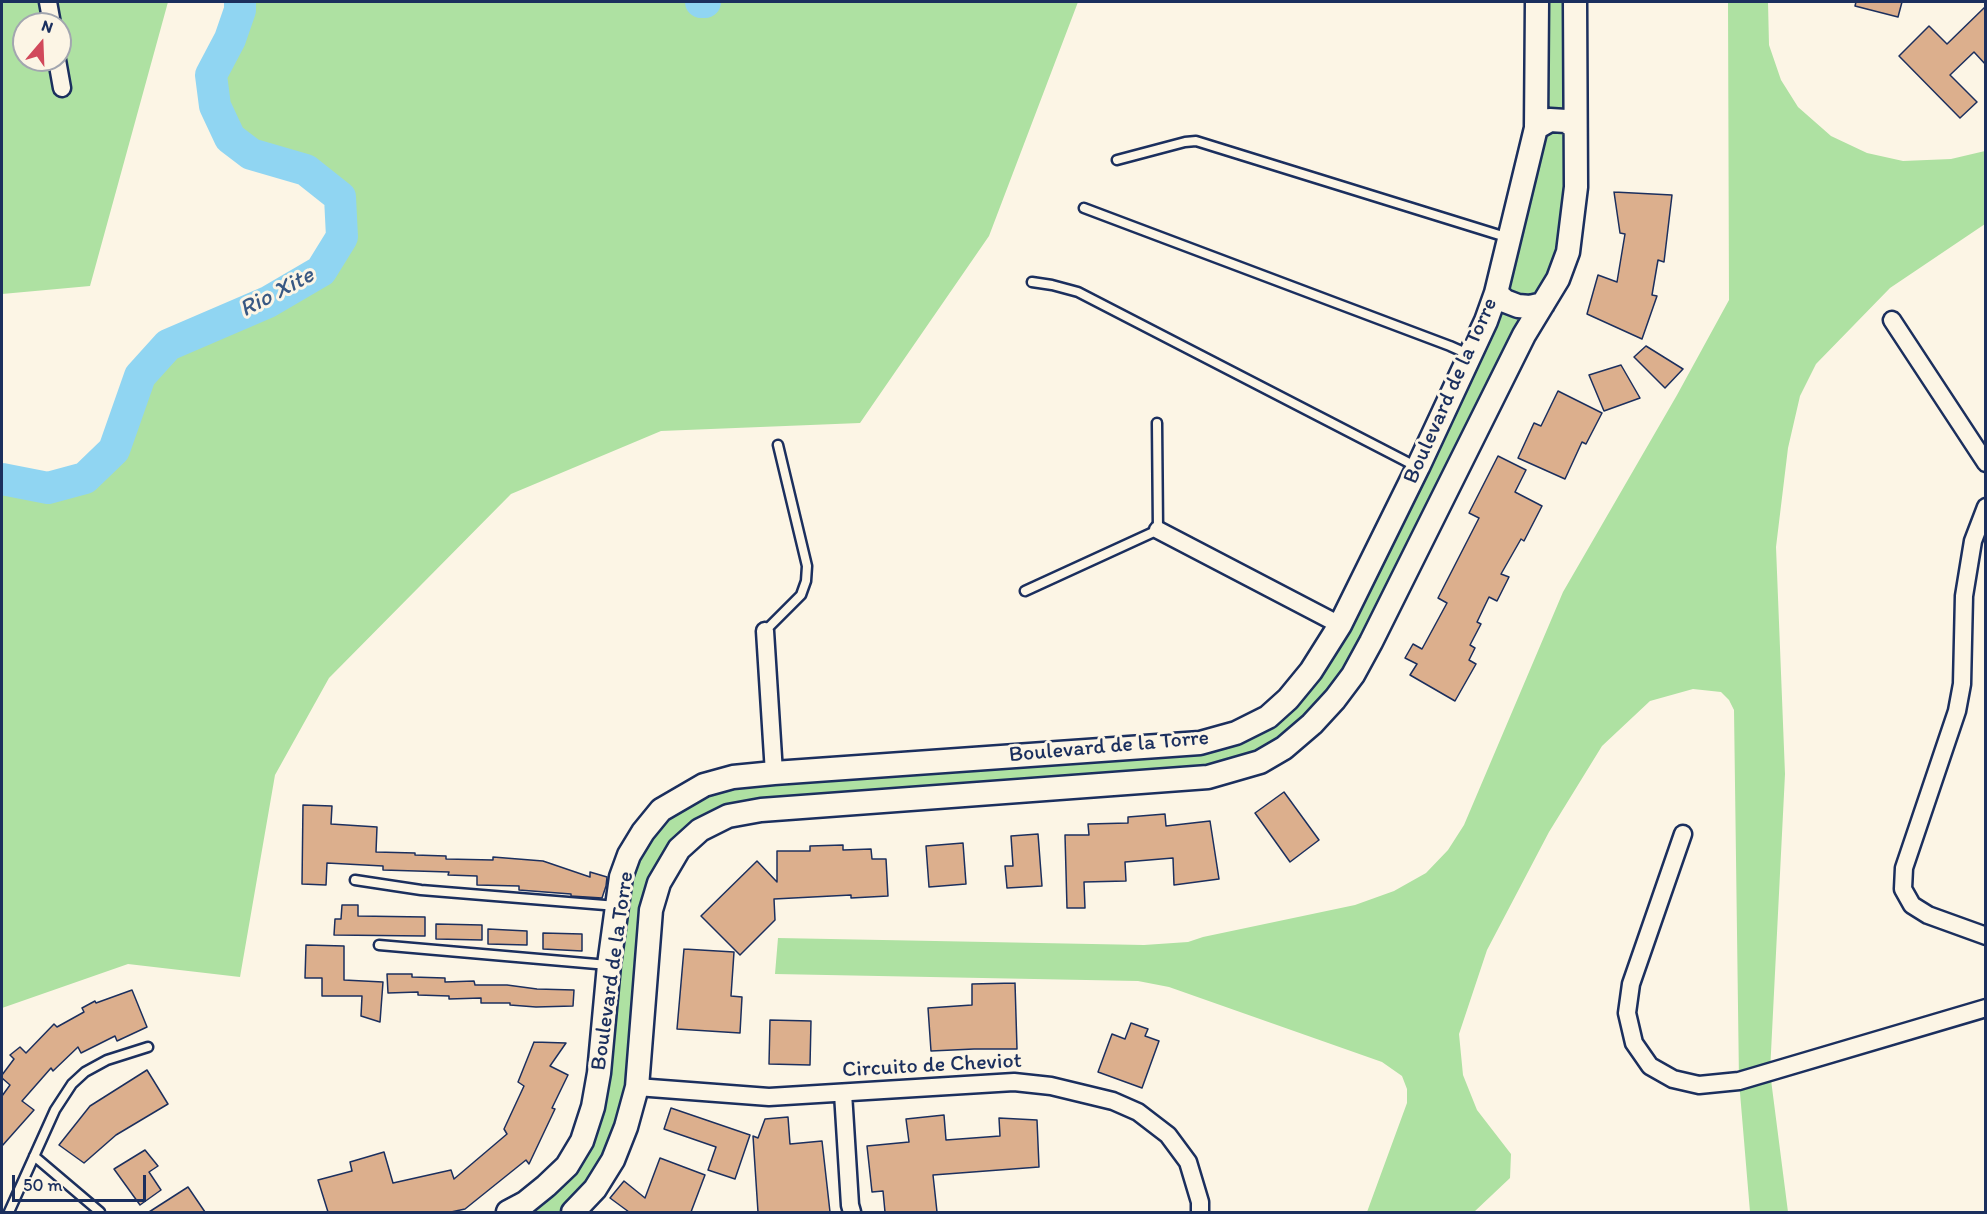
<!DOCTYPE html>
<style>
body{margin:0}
#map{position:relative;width:1987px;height:1214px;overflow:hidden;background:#fcf5e5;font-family:Itim,sans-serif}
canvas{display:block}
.frame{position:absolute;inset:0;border:3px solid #1b2f5e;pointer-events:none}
.north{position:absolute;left:12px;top:12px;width:60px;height:60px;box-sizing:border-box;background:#fcf5e5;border:2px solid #a2a6af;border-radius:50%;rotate:19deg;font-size:16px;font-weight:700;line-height:24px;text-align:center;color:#1b2f5e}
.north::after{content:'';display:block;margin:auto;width:21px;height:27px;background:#d1495b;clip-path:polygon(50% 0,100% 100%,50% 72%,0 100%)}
.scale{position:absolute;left:12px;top:1175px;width:134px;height:27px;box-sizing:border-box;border:3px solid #1b2f5e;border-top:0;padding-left:8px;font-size:18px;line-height:21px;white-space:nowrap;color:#1b2f5e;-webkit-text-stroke:4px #fcf5e5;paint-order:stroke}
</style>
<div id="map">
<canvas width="1987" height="1214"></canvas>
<div class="frame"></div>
<div class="north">N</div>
<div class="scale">50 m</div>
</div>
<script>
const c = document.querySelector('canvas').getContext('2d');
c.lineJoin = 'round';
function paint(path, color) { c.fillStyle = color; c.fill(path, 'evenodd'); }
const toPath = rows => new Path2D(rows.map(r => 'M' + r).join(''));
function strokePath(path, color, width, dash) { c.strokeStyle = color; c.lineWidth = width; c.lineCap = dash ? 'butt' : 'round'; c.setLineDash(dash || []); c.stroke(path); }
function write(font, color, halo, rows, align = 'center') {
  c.font = font + ' Itim,sans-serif'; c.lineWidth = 6; c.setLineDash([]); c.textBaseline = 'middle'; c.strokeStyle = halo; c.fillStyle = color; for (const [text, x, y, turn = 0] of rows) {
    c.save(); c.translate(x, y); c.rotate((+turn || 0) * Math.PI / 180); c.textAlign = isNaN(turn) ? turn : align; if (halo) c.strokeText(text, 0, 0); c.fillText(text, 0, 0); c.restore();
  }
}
const green = toPath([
 [2,2,168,2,90,286,2,294],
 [24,24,60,24,60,60,24,60],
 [240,2,1078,2,989,236,860,423,661,431,511,494,329,678,275,775,240,977,128,964,2,1008,2,479,48,488,85,478,114,450,140,376,168,345,268,302,321,271,342,237,340,197,306,170,251,154,230,138,215,106,211,75,230,39,240,10],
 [1537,2,1575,2,1568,252,1353,675,1260,762,728,816,659,883,626,1127,573,1212,508,1212,582,1141,629,855,704,785,1200,743,1288,699,1471,356,1518,204],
 [1728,2,1768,2,1769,45,1781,80,1798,107,1831,136,1867,153,1903,161,1951,159,1985,151,1985,224,1890,288,1816,364,1800,396,1788,448,1776,547,1785,774,1770,1072,1788,1212,1750,1212,1739,1081,1734,710,1729,700,1721,692,1693,689,1650,701,1602,746,1549,832,1487,950,1459,1034,1463,1075,1477,1110,1511,1154,1510,1178,1474,1212,1367,1212,1407,1103,1407,1089,1402,1076,1382,1062,1169,987,1138,981,775,974,778,938,1144,945,1188,942,1203,937,1355,905,1394,891,1426,873,1448,850,1464,825,1563,592,1677,395,1729,300]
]);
const river = toPath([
 [701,2,705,2],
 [2,479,48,488,85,478,114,450,140,376,168,345,268,302,321,271,342,237,340,197,306,170,251,154,230,138,215,106,211,75,230,39,240,10,240,2]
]);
const building = toPath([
 [1856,2,1902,2,1898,17,1855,6,1856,2],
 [1986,6,1986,65,1974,52,1950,75,1977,102,1960,118,1899,56,1929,26,1947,44,1986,6],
 [1614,192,1672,195,1664,262,1658,260,1652,295,1657,296,1642,339,1587,314,1598,275,1617,282,1625,234,1620,233,1614,192],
 [1646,346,1683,369,1665,388,1634,357,1646,346],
 [1621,365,1640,398,1604,411,1589,375,1621,365],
 [1558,391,1602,413,1586,444,1582,442,1565,479,1518,458,1534,423,1541,426,1558,391],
 [1498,456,1526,470,1515,492,1542,506,1524,541,1521,539,1501,574,1509,577,1497,601,1489,597,1477,622,1481,624,1470,645,1475,648,1469,660,1476,664,1455,701,1410,675,1417,664,1405,658,1413,644,1422,649,1447,603,1438,598,1479,518,1469,513,1498,456],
 [1284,792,1319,840,1290,862,1255,813,1284,792],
 [303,805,332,806,331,824,377,827,376,852,415,853,415,855,446,856,446,859,493,860,493,857,543,861,590,877,590,872,607,877,606,886,602,898,571,896,571,894,519,890,519,886,477,885,477,876,448,875,449,872,383,870,383,866,327,863,326,885,302,884,303,805],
 [1165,814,1166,826,1210,821,1219,879,1174,885,1173,858,1125,862,1126,881,1084,882,1085,908,1067,908,1065,835,1089,835,1088,824,1128,823,1128,817,1165,814],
 [1038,834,1042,886,1007,888,1005,866,1013,866,1011,836,1038,834],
 [963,843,966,884,929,887,926,846,963,843],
 [843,845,843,850,871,849,872,859,886,859,888,896,851,898,851,895,774,899,775,920,740,955,701,916,757,861,777,882,777,851,810,851,810,846,843,845],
 [342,905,358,905,358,916,425,917,425,936,334,935,335,919,341,919,342,905],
 [436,924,482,925,482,940,436,939,436,924],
 [488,929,527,931,527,945,488,944,488,929],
 [543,933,582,934,582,951,543,949,543,933],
 [306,945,344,946,344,980,383,982,380,1022,361,1016,362,996,322,996,322,978,305,978,306,945],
 [684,949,734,952,731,996,742,997,740,1033,677,1029,684,949],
 [387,974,412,974,412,977,445,978,445,982,474,981,475,985,507,985,537,989,574,990,573,1006,536,1007,510,1005,510,1003,481,1003,481,998,449,999,449,996,418,995,418,992,388,993,387,974],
 [1015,983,1017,1049,974,1049,931,1051,928,1008,972,1005,972,984,1015,983],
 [132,990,147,1027,117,1041,115,1036,81,1053,78,1047,53,1071,51,1068,22,1101,34,1110,2,1146,2,1096,10,1085,2,1078,2,1075,14,1059,10,1055,20,1047,26,1053,54,1024,57,1027,84,1012,82,1008,95,1001,96,1003,132,990],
 [770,1020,811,1021,810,1065,769,1064,770,1020],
 [1131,1023,1148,1029,1145,1036,1159,1041,1142,1088,1098,1072,1112,1034,1125,1039,1131,1023],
 [534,1042,566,1043,550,1066,568,1075,552,1108,555,1109,529,1164,526,1160,465,1209,451,1212,328,1212,318,1180,352,1171,350,1162,384,1152,393,1183,451,1170,454,1179,507,1134,504,1129,524,1086,518,1082,534,1042],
 [147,1070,168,1104,116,1135,84,1163,59,1145,90,1106,147,1070],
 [671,1108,750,1135,735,1179,708,1170,716,1147,664,1129,671,1108],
 [944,1115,946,1140,1000,1136,999,1118,1037,1120,1039,1167,933,1175,937,1212,885,1212,883,1191,872,1192,867,1146,909,1142,906,1119,944,1115],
 [788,1117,790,1144,822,1141,830,1212,758,1212,753,1136,758,1138,765,1119,788,1117],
 [145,1150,158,1166,149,1172,161,1190,140,1205,114,1169,145,1150],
 [660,1158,705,1175,691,1212,629,1212,610,1198,624,1181,645,1198,660,1158],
 [188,1187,205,1212,149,1212,188,1187]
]);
const lane = toPath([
 [1117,160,1185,142,1196,141,1509,238],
 [1084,208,1450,346,1468,354],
 [1032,282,1052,285,1078,292,1417,467],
 [1025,591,1158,530,1157,423],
 [765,631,801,595,806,581,807,566,778,445],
 [355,880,421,890,617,906],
 [379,945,608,965],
 [34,1156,100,1212],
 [9,1212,55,1110,72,1084,85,1072,107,1060,148,1047]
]);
const street = toPath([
 [48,2,52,24],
 [57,60,62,88],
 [1892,320,1986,463],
 [1986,507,1973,541,1964,596,1962,684,1957,711,1904,868,1903,889,1912,905,1928,915,1986,936],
 [1158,530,1340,625],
 [765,631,774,773],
 [1683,834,1631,984,1627,1013,1634,1043,1650,1066,1673,1079,1699,1085,1739,1081,1986,1008],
 [637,1087,769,1097,1014,1082,1051,1086,1113,1101,1138,1112,1168,1135,1188,1162,1200,1202,1200,1212],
 [843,1093,850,1205,852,1212]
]);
const secondary = toPath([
 [1536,128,1550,120,1566,121,1575,127],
 [1496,293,1505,301,1518,306,1530,307,1543,304],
 [508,1212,525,1203,546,1186,567,1166,582,1141,593,1107,599,1073,609,965,621,877,629,855,643,832,661,810,704,785,733,777,774,773,1200,743,1236,733,1268,717,1288,699,1311,671,1340,625,1418,467,1486,321,1496,293,1536,128,1537,2],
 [573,1212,595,1189,613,1160,626,1127,637,1087,651,910,659,883,679,849,700,830,728,816,761,810,1208,777,1260,762,1284,748,1312,724,1335,699,1353,675,1371,642,1524,335,1558,279,1568,252,1576,187,1575,2]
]);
const streetNames = [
 ["Boulevard de la Torre",1451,391,-66],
 ["Boulevard de la Torre",1109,747,-5],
 ["Boulevard de la Torre",613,971,-82],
 ["Circuito de Cheviot",932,1066,-3]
];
const waterNames = [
 ["Rio Xite",277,293,-28]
];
paint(green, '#aee1a2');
strokePath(river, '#90d5f2', 32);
paint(building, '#dcaf8d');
strokePath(building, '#1b2f5e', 1.5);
strokePath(lane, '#1b2f5e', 13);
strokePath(street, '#1b2f5e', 21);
strokePath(secondary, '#1b2f5e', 27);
strokePath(lane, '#fcf5e5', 8);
strokePath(street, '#fcf5e5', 16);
strokePath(secondary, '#fcf5e5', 22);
write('22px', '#1b2f5e', '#fcf5e5', streetNames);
write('italic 24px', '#385883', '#fcf5e5', waterNames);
</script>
